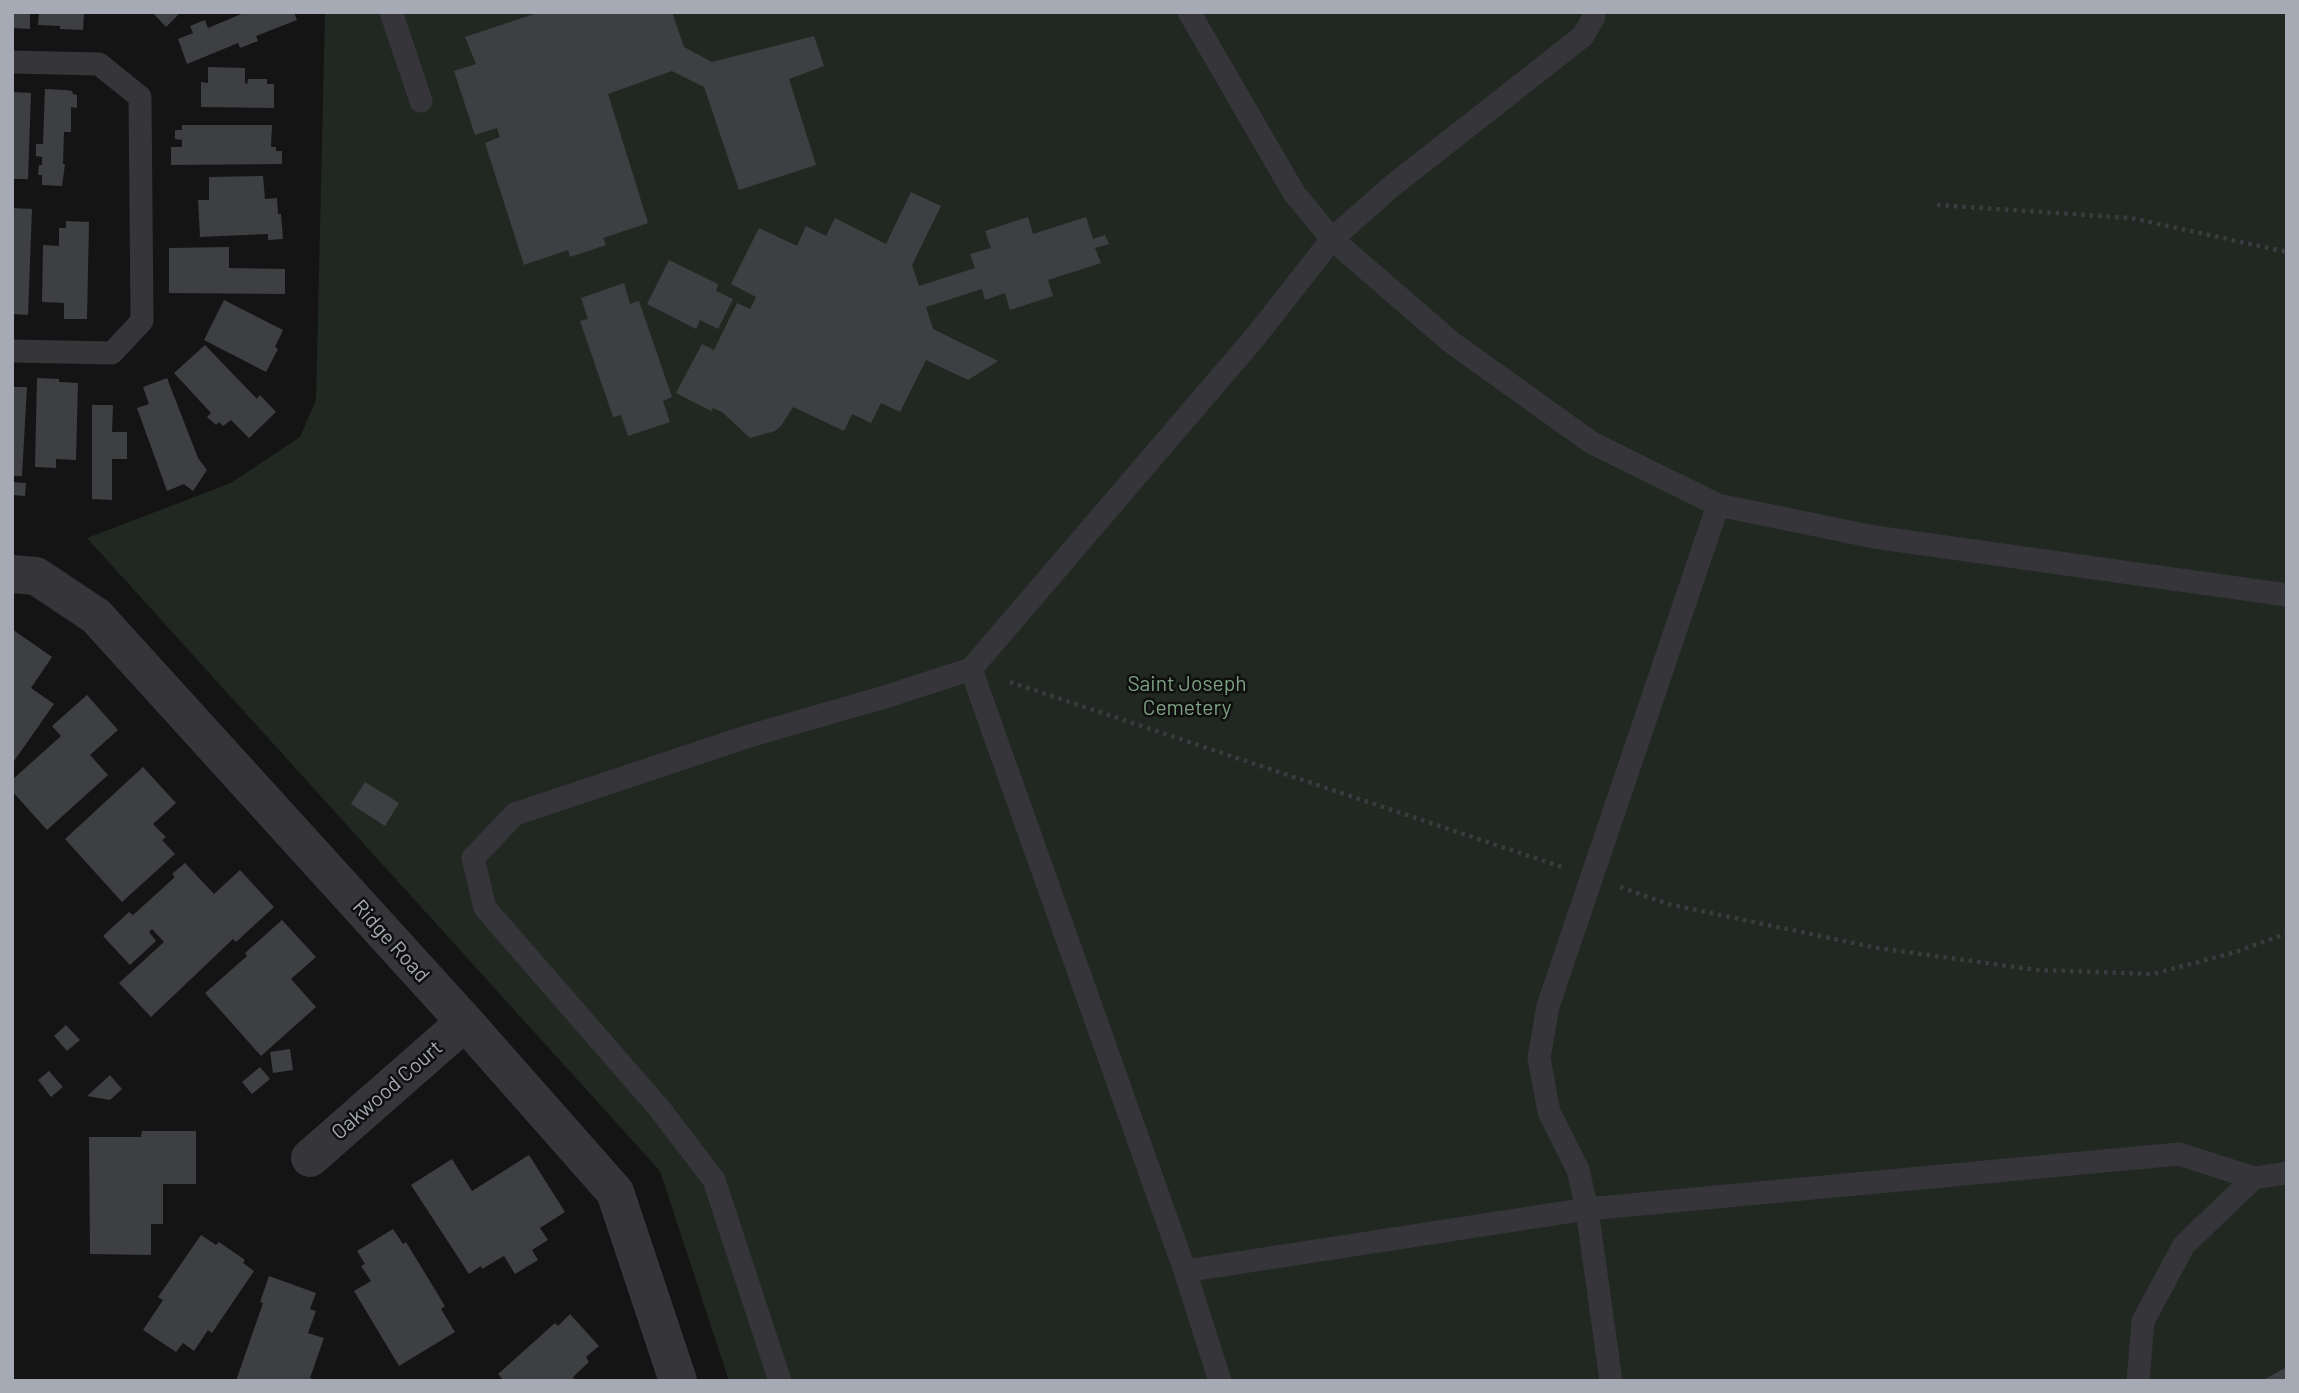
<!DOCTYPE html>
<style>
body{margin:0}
#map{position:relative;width:2299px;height:1393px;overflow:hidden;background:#141415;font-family:Barlow,sans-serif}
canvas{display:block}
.frame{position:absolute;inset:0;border:14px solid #a6aab5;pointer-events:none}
</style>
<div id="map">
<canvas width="2299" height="1393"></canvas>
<div class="frame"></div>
</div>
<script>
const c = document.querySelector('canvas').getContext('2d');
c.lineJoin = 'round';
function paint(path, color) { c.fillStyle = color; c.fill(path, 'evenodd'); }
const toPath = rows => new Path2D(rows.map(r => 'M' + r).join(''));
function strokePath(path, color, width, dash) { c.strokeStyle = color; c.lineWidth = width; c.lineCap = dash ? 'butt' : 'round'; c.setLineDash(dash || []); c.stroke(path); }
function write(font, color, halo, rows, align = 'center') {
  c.font = font + ' Barlow,sans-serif'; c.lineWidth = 5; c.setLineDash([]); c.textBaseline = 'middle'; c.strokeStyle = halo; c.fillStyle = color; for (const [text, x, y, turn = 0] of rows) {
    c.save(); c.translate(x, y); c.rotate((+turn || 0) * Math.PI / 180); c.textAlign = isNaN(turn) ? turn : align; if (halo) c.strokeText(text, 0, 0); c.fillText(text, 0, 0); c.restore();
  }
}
const green = toPath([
 [325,12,2287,12,2287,1381,729,1381,660,1171,87,538,231,483,300,437,316,400]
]);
const building = toPath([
 [12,12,30,12,30,29,12,28],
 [39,12,84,12,83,30,60,29,60,26,38,25],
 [152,12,181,12,166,27],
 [246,12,294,12,297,20,256,36,258,41,240,48,238,43,187,64,178,39,193,33,190,26,205,20,208,28],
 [540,12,672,12,684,47,712,62,814,36,824,66,789,79,816,165,739,190,704,87,672,71,608,94,648,223,603,238,606,245,570,257,568,250,524,265,485,143,500,137,497,128,475,135,454,71,476,64,465,37],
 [208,67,245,68,245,83,247,84,248,79,267,79,267,84,274,84,274,108,201,107,201,82,208,83],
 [45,89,66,90,72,91,73,94,77,95,77,108,71,107,71,132,64,132,63,164,65,164,62,186,42,185,42,175,38,175,39,165,42,165,42,157,36,156,36,144,43,144],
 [12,92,31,93,28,179,12,179],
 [182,125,272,125,271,147,276,147,276,151,282,151,282,164,171,165,171,147,182,147,182,140,175,139,175,130,182,130],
 [263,176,265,199,277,198,278,214,281,214,283,239,268,240,268,234,200,237,198,200,209,200,209,177],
 [911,192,941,206,912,265,919,286,975,268,970,254,991,248,985,231,1028,217,1033,234,1086,217,1093,239,1105,235,1109,244,1095,248,1101,263,1048,280,1053,296,1010,310,1005,293,985,300,982,289,926,307,933,329,998,361,968,380,926,360,900,412,881,403,871,423,852,414,844,431,793,407,781,426,775,431,750,438,722,412,713,408,711,411,676,393,702,344,714,350,737,303,750,309,756,297,731,284,759,228,797,246,806,226,826,236,835,218,886,244],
 [12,208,32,209,28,315,12,314],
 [66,221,89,222,87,319,64,319,64,303,42,302,43,245,59,246,59,228,66,228],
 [229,247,229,268,285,269,285,294,169,293,169,248],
 [669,260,718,284,716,291,733,299,718,329,700,320,696,329,647,304],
 [624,283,630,304,639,301,672,397,663,401,670,422,628,436,621,415,613,417,580,321,588,319,581,298],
 [224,300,283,330,275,347,278,349,266,372,204,340],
 [205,345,257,399,260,395,276,412,249,438,231,420,223,426,219,422,216,425,207,417,211,413,174,373],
 [37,378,59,379,59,382,78,383,76,460,56,459,56,468,35,467],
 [167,378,198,458,207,470,193,491,184,484,167,491,137,408,149,404,143,387],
 [12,387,27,387,22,476,12,476],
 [92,405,113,405,112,432,127,432,127,459,112,459,112,500,92,499],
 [12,482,26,483,25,496,12,495],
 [12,629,52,657,31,688,54,704,12,764],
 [87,695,118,730,90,755,108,775,47,830,12,791,12,780,61,736,52,726],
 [143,767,176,803,153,824,166,837,162,840,175,854,122,902,65,839],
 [365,782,399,803,385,826,351,804],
 [185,863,214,894,240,870,274,907,236,942,233,939,151,1017,119,983,164,942,152,929,149,932,156,941,130,965,103,936,129,912,133,915,175,877,172,874],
 [282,920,316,957,291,979,316,1007,261,1056,205,993,247,956,245,953],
 [66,1025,80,1040,67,1051,54,1036],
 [290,1049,293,1070,273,1073,270,1052],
 [260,1067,270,1079,252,1094,242,1082],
 [49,1071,63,1087,51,1097,38,1080],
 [110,1075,122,1089,110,1100,87,1096],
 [142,1131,196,1131,196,1184,163,1184,163,1224,151,1224,151,1255,90,1254,89,1137,141,1137],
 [529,1155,565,1212,540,1228,548,1240,532,1250,538,1260,515,1274,504,1256,482,1269,481,1266,469,1274,411,1185,452,1159,472,1191],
 [393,1229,403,1244,406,1242,445,1306,441,1309,455,1332,399,1366,354,1291,371,1281,361,1266,365,1264,357,1251],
 [201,1235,216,1245,219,1242,245,1260,243,1263,254,1271,212,1333,208,1330,194,1351,183,1343,176,1352,143,1330,163,1300,158,1297],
 [269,1276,316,1293,310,1309,316,1311,308,1333,324,1338,310,1378,317,1381,236,1381,263,1303,260,1302],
 [570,1314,599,1346,586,1357,589,1362,573,1377,576,1381,504,1381,498,1374,555,1323,558,1326],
 [2287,1367,2287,1381,2261,1381]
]);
const path = toPath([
 [1937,205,2131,218,2287,252],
 [1010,682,1562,867],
 [1620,887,1668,904,1877,948,2037,970,2153,974,2236,952,2287,933]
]);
const lane = toPath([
 [391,12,421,101],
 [1593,12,1594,17,1583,36,1392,186,1332,239,1451,342,1592,443,1718,505,1874,537,2287,595],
 [12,62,99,64,140,97,142,321,112,353,12,351],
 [971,669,1185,1271,1220,1381],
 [1185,1271,1587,1209,2179,1154,2254,1178,2287,1173],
 [780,1381,714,1180,659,1108,485,908,473,858,515,814,746,737,888,696,971,669,1256,336,1332,239,1294,193,1189,12],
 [1611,1381,1587,1209,1578,1170,1549,1112,1539,1058,1548,1006,1718,505],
 [2138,1381,2143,1321,2184,1245,2254,1178]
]);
const street = toPath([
 [12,574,36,576,96,616,465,1022,615,1192,678,1381],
 [310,1158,465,1022]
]);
const parkNames = [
 ["Saint Joseph",1187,684],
 ["Cemetery",1187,708]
];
const streetNames = [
 ["Ridge Road",391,941,48],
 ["Oakwood Court",387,1090,-41]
];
paint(green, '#202821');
paint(building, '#3e3f42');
strokePath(path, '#3b3c41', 4.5, [3.5, 5]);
strokePath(lane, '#35353a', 23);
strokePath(street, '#35353a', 38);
write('21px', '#7da081', '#0f0f10', parkNames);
write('21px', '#a6aab5', '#0f0f10', streetNames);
</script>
